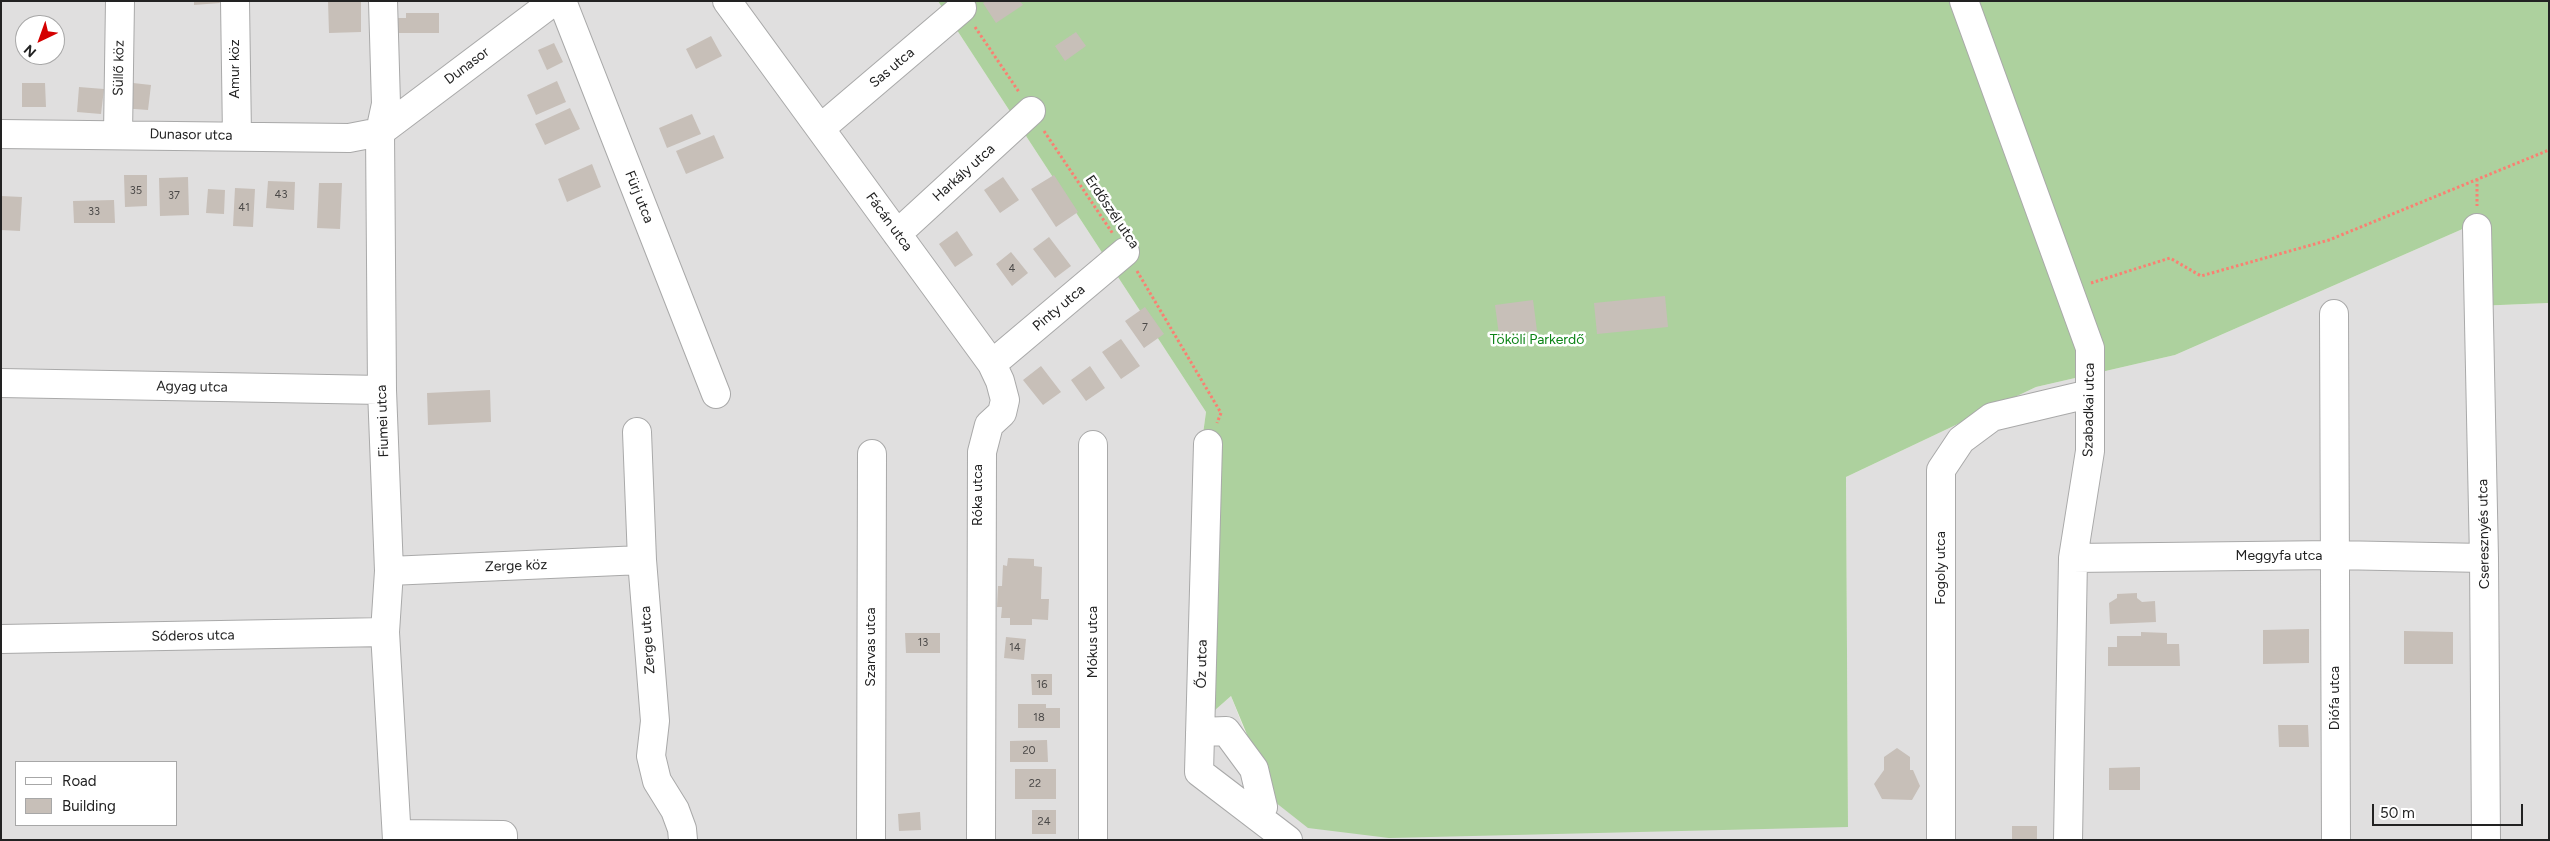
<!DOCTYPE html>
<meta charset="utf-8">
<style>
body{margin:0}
#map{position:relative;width:2550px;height:841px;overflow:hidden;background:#f2efe9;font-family:Figtree,sans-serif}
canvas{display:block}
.frame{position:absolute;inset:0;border:2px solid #222;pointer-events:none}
.legend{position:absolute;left:15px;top:761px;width:162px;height:65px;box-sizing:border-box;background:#fff;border:1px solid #a7a7a7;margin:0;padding:6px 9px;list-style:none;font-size:15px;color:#222}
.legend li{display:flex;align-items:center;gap:10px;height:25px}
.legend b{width:25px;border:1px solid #a7a7a7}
.north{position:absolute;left:15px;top:15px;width:50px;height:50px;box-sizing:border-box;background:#fff;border:1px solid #a7a7a7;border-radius:50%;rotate:222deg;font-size:14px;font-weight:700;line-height:20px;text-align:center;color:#222}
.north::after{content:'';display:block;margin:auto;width:18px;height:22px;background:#d40000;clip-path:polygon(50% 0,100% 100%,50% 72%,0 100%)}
.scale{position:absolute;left:2372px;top:804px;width:151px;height:22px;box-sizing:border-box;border:2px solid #222;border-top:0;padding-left:6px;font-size:15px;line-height:18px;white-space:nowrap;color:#222;-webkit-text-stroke:4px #fff;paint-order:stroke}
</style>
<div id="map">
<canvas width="2550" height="841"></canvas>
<div class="frame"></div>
<ul class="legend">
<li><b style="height:6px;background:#fff"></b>Road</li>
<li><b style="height:14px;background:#c7bfb8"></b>Building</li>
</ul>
<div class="north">N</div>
<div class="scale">50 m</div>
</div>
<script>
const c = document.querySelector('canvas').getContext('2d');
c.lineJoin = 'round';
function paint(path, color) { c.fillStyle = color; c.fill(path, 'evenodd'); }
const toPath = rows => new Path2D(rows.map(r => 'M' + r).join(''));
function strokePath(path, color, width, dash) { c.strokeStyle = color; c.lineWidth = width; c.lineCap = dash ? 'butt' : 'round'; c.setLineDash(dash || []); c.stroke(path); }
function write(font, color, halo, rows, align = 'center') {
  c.font = font + ' Figtree,sans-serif'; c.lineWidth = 5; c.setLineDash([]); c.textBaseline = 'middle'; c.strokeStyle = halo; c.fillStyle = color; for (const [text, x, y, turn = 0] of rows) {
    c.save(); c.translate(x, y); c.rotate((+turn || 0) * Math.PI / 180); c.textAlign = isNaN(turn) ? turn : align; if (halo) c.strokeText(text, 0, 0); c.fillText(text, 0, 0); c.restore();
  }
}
const residential = toPath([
 [1,1,938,1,1206,412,1196,485,1190,560,1197,726,1231,696,1250,745,1848,827,1846,477,2036,387,2175,355,2474,224,2476,306,2549,303,2549,840,1,840],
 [25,25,55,25,55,55,25,55],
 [16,762,176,762,176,825,16,825]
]);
const forest = toPath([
 [938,1,2549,1,2549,303,2476,306,2474,224,2175,355,2036,387,1846,477,1848,827,1389,838,1308,828,1275,802,1231,696,1197,726,1190,560,1196,485,1206,412]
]);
const building = toPath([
 [194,1,219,1,220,3,194,5],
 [328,1,361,1,361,32,329,33],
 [986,1,1020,1,1023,5,996,23,983,3],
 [406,13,439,13,439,33,395,33,395,18,406,18],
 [1076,32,1086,46,1065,61,1055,46],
 [711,36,722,56,696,69,686,49],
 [554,43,563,62,547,70,538,50],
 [557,81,566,102,536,115,527,95],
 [124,82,151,85,148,110,121,108],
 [22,83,45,83,46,107,22,107],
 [79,87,104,89,101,114,77,112],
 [570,108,580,129,545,145,535,124],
 [692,114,701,134,667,148,659,128],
 [714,135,724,158,686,174,676,151],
 [592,164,601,187,567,202,558,179],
 [124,175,147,175,147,206,125,207],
 [1054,175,1078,212,1056,227,1031,189],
 [188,177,189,215,160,216,159,178],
 [1003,177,1019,200,1000,213,984,190],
 [268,181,295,182,294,210,266,208],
 [319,183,342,183,340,229,317,228],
 [235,188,255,189,253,227,233,226],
 [208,189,225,190,224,214,206,213],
 [1,196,22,197,20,231,1,230],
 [114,200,115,223,74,223,73,201],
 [957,231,973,255,955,267,939,244],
 [1049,237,1071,266,1055,278,1033,249],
 [1011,252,1028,273,1012,286,996,264],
 [1665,296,1668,327,1597,334,1594,303],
 [1533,300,1537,331,1499,335,1495,305],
 [1145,307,1164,334,1144,348,1125,321],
 [1121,339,1140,366,1121,379,1102,352],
 [1041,366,1061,392,1043,405,1023,380],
 [1090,366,1105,388,1086,401,1071,380],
 [490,390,491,422,428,425,427,393],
 [1008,558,1034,559,1034,566,1042,567,1041,599,1049,599,1048,620,1032,619,1032,625,1010,625,1010,618,1001,618,1002,607,997,607,998,586,1002,586,1003,565,1007,566],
 [2137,593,2137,598,2142,602,2155,601,2156,622,2110,624,2109,603,2117,598,2117,594],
 [2309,629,2309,663,2263,664,2263,630],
 [2404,631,2453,632,2453,664,2404,664],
 [2141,632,2167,633,2167,644,2179,644,2180,666,2108,666,2108,647,2117,647,2117,636,2141,636],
 [905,633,940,633,940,653,906,653],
 [1006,637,1026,639,1024,660,1004,658],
 [1031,674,1052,674,1052,695,1032,695],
 [1018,704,1046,704,1046,708,1060,708,1060,728,1018,728],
 [2278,725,2308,725,2309,747,2279,747],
 [1047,740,1048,762,1010,762,1010,741],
 [1897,748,1910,757,1910,770,1913,770,1920,786,1912,800,1882,799,1874,784,1884,770,1884,757],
 [2140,767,2140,790,2109,790,2109,768],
 [1015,769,1056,769,1056,799,1015,799],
 [1032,810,1056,810,1056,834,1032,834],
 [920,812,921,830,899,831,898,814],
 [2012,826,2037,826,2037,840,2012,840]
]);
const path = toPath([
 [975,27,1019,92],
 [1044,131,1113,234],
 [2477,179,2477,206],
 [1137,271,1221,413,1217,423],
 [2091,283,2170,258,2201,276,2329,240,2549,150]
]);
const minor = toPath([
 [235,1,237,136],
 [383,1,386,104,380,132,382,390,389,571,385,632,397,840],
 [562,1,716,394],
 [727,1,992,364,1000,381,1005,400,1002,413,989,425,982,452,981,840],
 [1964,1,2090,348,2090,451,2073,558,2068,840],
 [821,128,962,8],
 [1,134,349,138,380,132,554,1],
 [118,134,120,1],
 [2477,228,2484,558,2486,840],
 [897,234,1031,111],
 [2334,314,2336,840],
 [992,364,1125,252],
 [1,383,382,390],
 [637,432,642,560,655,721,651,756,657,781,675,810,682,829,683,840],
 [1208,444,1199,772,1288,840],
 [1093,445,1093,840],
 [2073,558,2334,555,2484,558],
 [389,571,642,560],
 [1,639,385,632],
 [1200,732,1226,731,1254,769,1263,807,1256,815],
 [398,834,503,835,503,840],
 [871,840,872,454],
 [1941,840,1941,470,1961,440,1992,417,2089,394]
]);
const numberNames = [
 ["35",136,191],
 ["43",281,195],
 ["37",174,196],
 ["41",244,208],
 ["33",94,212],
 ["4",1012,269],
 ["7",1145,328],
 ["13",923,643],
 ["14",1015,648],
 ["16",1042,685],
 ["18",1039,718],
 ["20",1029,751],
 ["22",1035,784],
 ["24",1044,822]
];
const streetNames = [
 ["Dunasor",467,66,-37],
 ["Süllő köz",119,68,-89],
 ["Sas utca",892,68,-40],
 ["Amur köz",235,69,-90],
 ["Dunasor utca",191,135,1],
 ["Harkály utca",964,173,-42],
 ["Fürj utca",639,197,68],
 ["Erdőszél utca",1112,212,56],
 ["Fácán utca",889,222,54],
 ["Pinty utca",1059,308,-40],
 ["Agyag utca",192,387,1],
 ["Szabadkai utca",2089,410,-89],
 ["Fiumei utca",383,421,-92],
 ["Róka utca",978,495,-90],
 ["Cseresznyés utca",2484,534,-91],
 ["Meggyfa utca",2279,556],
 ["Zerge köz",516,566,-2],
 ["Fogoly utca",1941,568,-90],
 ["Sóderos utca",193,636,-1],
 ["Zerge utca",648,640,-94],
 ["Mókus utca",1093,642,-90],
 ["Szarvas utca",871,647,-90],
 ["Őz utca",1202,664,-89],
 ["Diófa utca",2335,698,-90]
];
const parkNames = [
 ["Tököli Parkerdő",1537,340]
];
paint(residential, '#e0dfdf');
paint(forest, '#add19e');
paint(building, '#c7bfb8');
strokePath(minor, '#a9a9a9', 30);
strokePath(path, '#fa8072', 3, [2.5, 2.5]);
strokePath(minor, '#fff', 28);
write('11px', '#4b4948', null, numberNames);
write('14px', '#222', '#fff', streetNames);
write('14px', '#0c8416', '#fff', parkNames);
</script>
